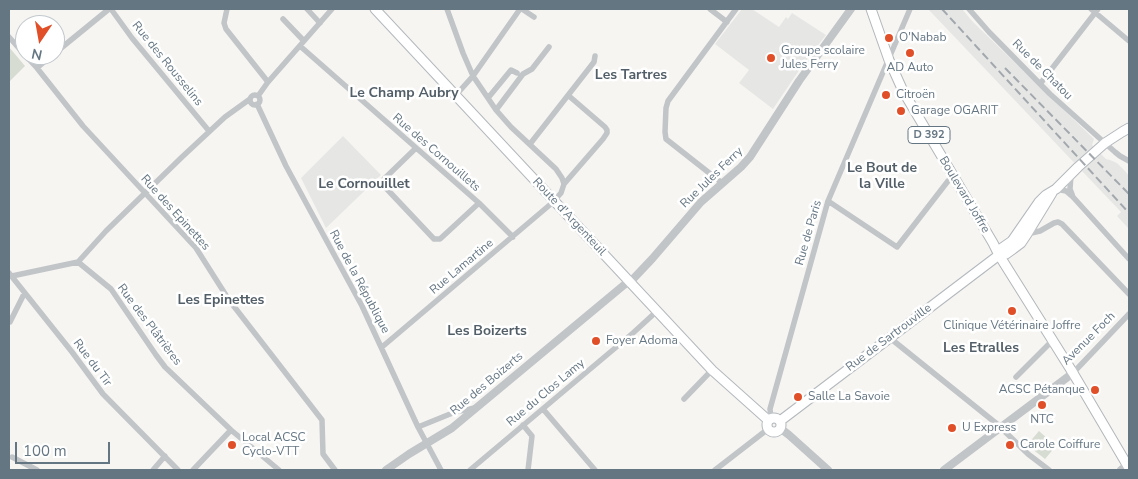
<!DOCTYPE html>
<meta charset="utf-8">
<style>
body{margin:0}
#map{position:relative;width:1138px;height:479px;overflow:hidden;background:#f6f5f2;font-family:"Nunito Sans",sans-serif}
canvas{display:block}
.frame{position:absolute;inset:0;border:10px solid #657683;pointer-events:none}
.north{position:absolute;left:15px;top:15px;width:50px;height:50px;box-sizing:border-box;background:#fff;border:1px solid #c1c8cd;border-radius:50%;rotate:192deg;font-size:14px;font-weight:700;line-height:20px;text-align:center;color:#657683}
.north::after{content:'';display:block;margin:auto;width:18px;height:22px;background:#e04f27;clip-path:polygon(50% 0,100% 100%,50% 72%,0 100%)}
.scale{position:absolute;left:15px;top:442px;width:95px;height:22px;box-sizing:border-box;border:2px solid #657683;border-top:0;padding-left:6px;font-size:15px;line-height:18px;white-space:nowrap;color:#657683;-webkit-text-stroke:4px #fff;paint-order:stroke}
</style>
<div id="map">
<canvas width="1138" height="479"></canvas>
<div class="frame"></div>
<div class="north">N</div>
<div class="scale">100 m</div>
</div>
<script>
const c = document.querySelector('canvas').getContext('2d');
c.lineJoin = 'round';
function paint(path, color) { c.fillStyle = color; c.fill(path, 'evenodd'); }
const toPath = rows => new Path2D(rows.map(r => 'M' + r).join(''));
function strokePath(path, color, width, dash) { c.strokeStyle = color; c.lineWidth = width; c.lineCap = dash ? 'butt' : 'round'; c.setLineDash(dash || []); c.stroke(path); }
function write(font, color, halo, rows, align = 'center') {
  c.font = font + ' "Nunito Sans",sans-serif'; c.lineWidth = 5; c.setLineDash([]); c.textBaseline = 'middle'; c.strokeStyle = halo; c.fillStyle = color; for (const [text, x, y, turn = 0] of rows) {
    c.save(); c.translate(x, y); c.rotate((+turn || 0) * Math.PI / 180); c.textAlign = isNaN(turn) ? turn : align; if (halo) c.strokeText(text, 0, 0); c.fillText(text, 0, 0); c.restore();
  }
}
const built = toPath([
 [742,9,752,9,779,27,786,17,788,19,792,13,826,35,802,66,773,109,739,83,749,70,715,44],
 [928,9,962,9,973,22,1094,139,1092,145,1106,159,1110,160,1117,163,1125,171,1129,176,1129,229,1117,216,1121,212],
 [343,136,381,175,326,228,301,178]
]);
const green = toPath([
 [9,47,25,66,9,82],
 [1039,431,1056,446,1045,459,1027,445]
]);
const minor = toPath([
 [111,9,132,38,209,131],
 [227,9,224,23,226,29,268,82],
 [307,9,320,23],
 [522,9,534,17],
 [710,9,727,22],
 [969,9,989,32,1050,94,1115,152,1120,156,1129,161],
 [1091,9,1129,41],
 [283,19,304,41],
 [9,37,25,55],
 [300,46,479,203,513,237],
 [55,53,109,9],
 [25,55,37,68,83,126,196,248,229,300,322,420,323,454,335,470],
 [37,68,52,55],
 [1040,84,1098,9],
 [456,95,473,76,520,9],
 '250 100a5 5 0 1 1 10 0a5 5 0 1 1-10 0Z',
 [258,96,268,82,332,9],
 [488,98,511,70,517,73],
 [257,104,286,166,362,306,418,427,441,470],
 [496,110,523,74,532,69,549,47],
 [530,144,594,62,595,56],
 [416,148,384,179,384,186,434,239,440,239,479,203],
 [1071,175,1070,189,1073,197],
 [722,183,666,139,665,132,666,108,668,101,736,9],
 [564,184,603,139,607,133,607,130,605,127,569,96],
 [1056,189,1066,191,1073,197,1129,259],
 [828,201,897,247,948,181],
 [1027,234,1040,231,1054,223,1058,222,1062,224,1129,294],
 [78,262,111,289,156,355,165,367,231,430,279,470],
 [78,262,106,231,182,157,225,117,250,99],
 [9,273,72,352,103,394,178,470],
 [12,276,78,262],
 [10,322,24,294],
 [890,338,997,424,1028,454,1049,470],
 [382,347,552,203,561,193,564,184,562,178,556,169,511,127,496,110,473,76,463,53,447,9],
 [1073,373,1129,314],
 [1016,377,1052,341],
 [684,399,712,370],
 [543,409,595,470],
 [771,418,770,409,828,201,910,9],
 [523,425,532,436,528,470],
 [418,427,455,412,475,408],
 [12,457,37,470],
 [153,470,165,456],
 [193,470,231,430],
 [470,470,633,333,657,311],
 [715,470,768,429]
]);
const tertiary = toPath([
 [780,428,789,435,828,470],
 [386,470,409,454,452,428,624,285,634,278,652,259,701,202,741,167,750,157,799,81,851,9],
 [944,470,1073,373],
 [1121,470,1127,465]
]);
const secondary = toPath([
 [375,9,712,370,768,420],
 [999,255,1002,248,1012,241,1039,202,1046,195,1056,189,1078,167,1105,143,1122,132,1129,128],
 '767 425a7 7 0 1 1 14 0a7 7 0 1 1-14 0Z',
 [780,421,999,255,1006,254,1013,249,1021,243,1027,234,1049,198,1052,193]
]);
const primary = toPath([
 [871,9,889,60,903,91,993,243,999,255,1073,373,1129,468]
]);
const rail = toPath([
 [942,9,1129,213],
 [1005,68,1129,194]
]);
const markers = [
 [889,38,5,"#e04f27"],
 [910,53,5,"#e04f27"],
 [771,58,5,"#e04f27"],
 [886,95,5,"#e04f27"],
 [901,111,5,"#e04f27"],
 [1012,311,5,"#e04f27"],
 [596,341,5,"#e04f27"],
 [1095,390,5,"#e04f27"],
 [798,397,5,"#e04f27"],
 [1042,405,5,"#e04f27"],
 [952,428,5,"#e04f27"],
 [232,445,5,"#e04f27"],
 [1010,445,5,"#e04f27"]
];
const shields = [
 [929,135,42]
];
const shieldNames = [
 ["D 392",929,135]
];
const poiNames = [
 ["O'Nabab",899,38],
 ["Groupe scolaire",781,51],
 ["Jules Ferry",781,65],
 ["AD Auto",910,68,"center"],
 ["Citroën",896,95],
 ["Garage OGARIT",911,111],
 ["Clinique Vétérinaire Joffre",1012,326,"center"],
 ["Foyer Adoma",606,341],
 ["ACSC Pétanque",1085,390,"right"],
 ["Salle La Savoie",808,397],
 ["NTC",1042,420,"center"],
 ["U Express",962,428],
 ["Local ACSC",242,438],
 ["Cyclo-VTT",242,452],
 ["Carole Coiffure",1020,445]
];
const streetNames = [
 ["Rue des Rousselins",167,64,51],
 ["Rue de Chatou",1042,70,45],
 ["Rue des Cornouillets",436,153,41],
 ["Rue Jules Ferry",712,178,-44],
 ["Boulevard Joffre",964,195,59],
 ["Rue des Epinettes",175,213,48],
 ["Route d'Argenteuil",569,217,47],
 ["Rue de Paris",809,233,-74],
 ["Rue Lamartine",462,267,-40],
 ["Rue de la République",359,282,62],
 ["Rue des Plâtrières",149,325,53],
 ["Rue de Sartrouville",889,338,-37],
 ["Avenue Foch",1089,339,-45],
 ["Rue du Tir",92,363,53],
 ["Rue des Boizerts",487,384,-40],
 ["Rue du Clos Lamy",546,393,-40]
];
const neighbourhoodNames = [
 ["Les Tartres",631,76],
 ["Le Champ Aubry",404,94],
 ["Le Bout de",882,169],
 ["la Ville",882,185],
 ["Le Cornouillet",364,185],
 ["Les Epinettes",221,301],
 ["Les Boizerts",487,332],
 ["Les Etralles",981,349]
];
paint(built, '#e6e7e5');
paint(green, '#d7dcd3');
strokePath(secondary, '#b3b9bd', 11);
strokePath(primary, '#b2b7ba', 11);
strokePath(minor, '#c1c5c8', 5.5);
strokePath(tertiary, '#c1c5c8', 8);
strokePath(secondary, '#fff', 9);
strokePath(primary, '#fff', 9);
strokePath(rail, '#a2a8ad', 2, [8, 4]);
for (const [x, y, r, color] of markers) { const dot = new Path2D(); dot.arc(x, y, r, 0, 2 * Math.PI); c.fillStyle = color; c.fill(dot); strokePath(dot, '#fff', 2); }
for (const [x, y, w] of shields) { const box = new Path2D(); box.roundRect(x - w / 2, y - 8.5, w, 17, 4); c.fillStyle = '#fff'; c.fill(box); strokePath(box, '#657683', 1); }
write('bold 11px', '#657683', null, shieldNames);
write('12px', '#657683', '#fff', poiNames, 'left');
write('12px', '#657683', '#fff', streetNames);
write('bold 14px', '#535f68', '#fff', neighbourhoodNames);
</script>
